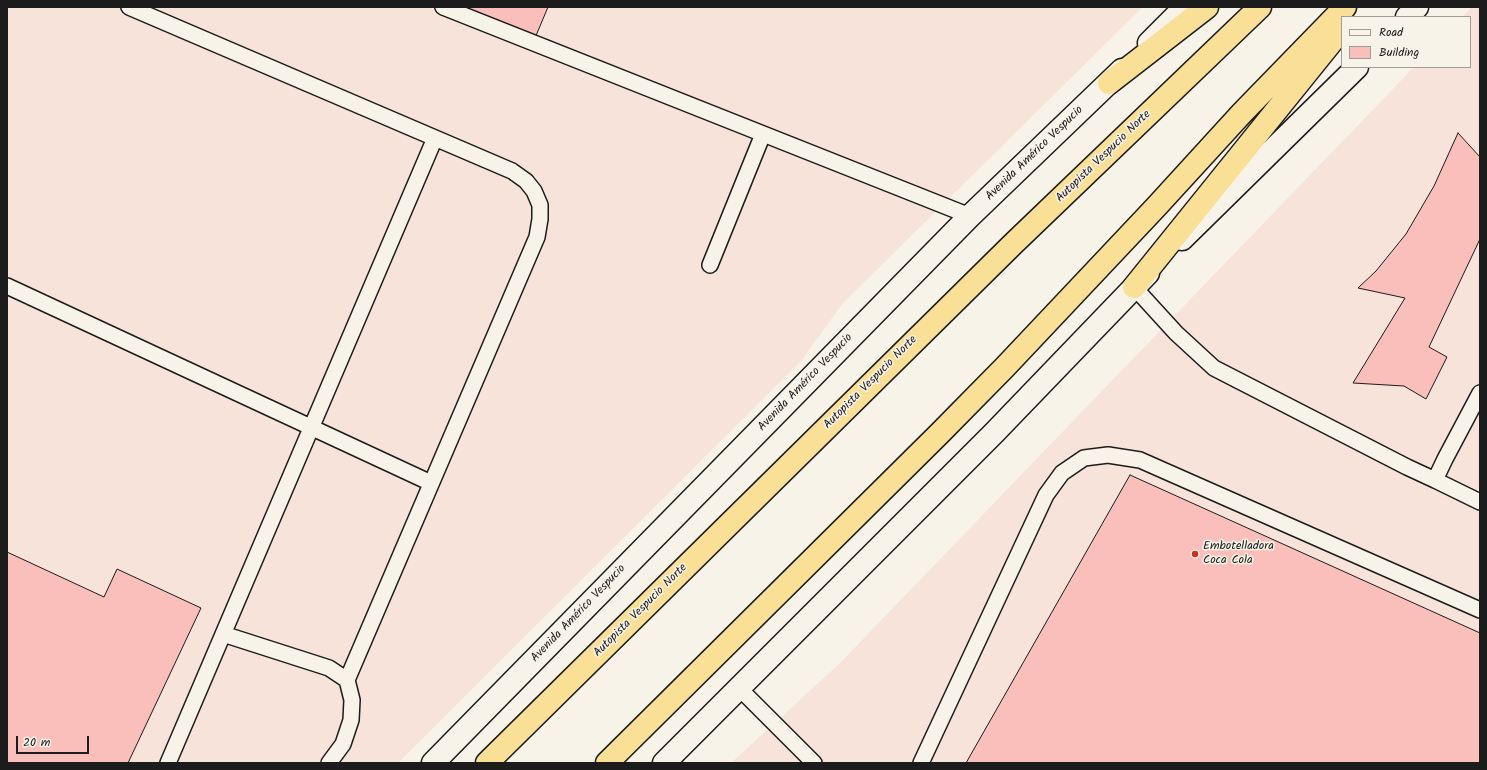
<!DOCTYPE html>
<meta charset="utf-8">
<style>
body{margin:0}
#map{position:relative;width:1487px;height:770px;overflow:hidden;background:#f7f3e8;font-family:Kalam,sans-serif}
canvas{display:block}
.frame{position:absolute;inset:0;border:8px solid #1c1c1c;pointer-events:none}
.legend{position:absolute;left:1341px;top:16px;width:130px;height:52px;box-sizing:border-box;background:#f7f3e8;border:1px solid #9f9d96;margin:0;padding:5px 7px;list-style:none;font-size:12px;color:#1c1c1c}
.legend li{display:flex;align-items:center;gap:8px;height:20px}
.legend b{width:20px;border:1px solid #9f9d96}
.scale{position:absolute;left:16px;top:736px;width:73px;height:18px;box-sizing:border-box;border:2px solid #1c1c1c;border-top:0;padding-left:5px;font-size:12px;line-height:14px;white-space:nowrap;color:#1c1c1c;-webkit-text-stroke:3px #f7f3e8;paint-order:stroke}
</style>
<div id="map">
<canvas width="1487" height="770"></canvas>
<div class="frame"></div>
<ul class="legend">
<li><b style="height:5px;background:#f7f3e8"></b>Road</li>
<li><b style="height:11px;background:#fbbfbb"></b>Building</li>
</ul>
<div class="scale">20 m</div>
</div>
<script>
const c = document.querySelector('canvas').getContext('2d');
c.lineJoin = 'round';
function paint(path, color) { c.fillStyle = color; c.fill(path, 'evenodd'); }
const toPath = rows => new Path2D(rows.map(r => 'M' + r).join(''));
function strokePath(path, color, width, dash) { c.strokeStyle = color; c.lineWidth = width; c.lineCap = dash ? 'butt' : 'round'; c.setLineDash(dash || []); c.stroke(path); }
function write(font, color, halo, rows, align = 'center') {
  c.font = font + ' Kalam,sans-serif'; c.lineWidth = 3; c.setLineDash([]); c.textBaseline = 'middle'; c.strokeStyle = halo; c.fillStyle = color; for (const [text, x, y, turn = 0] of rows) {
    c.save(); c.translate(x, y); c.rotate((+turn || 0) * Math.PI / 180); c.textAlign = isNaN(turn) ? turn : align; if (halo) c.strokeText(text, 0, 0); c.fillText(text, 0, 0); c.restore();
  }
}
const built = toPath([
 [7,7,1143,7,843,303,801,361,398,763,7,763],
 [1472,7,1480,7,1480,763,731,763,839,664,1414,67,1470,67,1470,17,1462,17]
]);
const building = toPath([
 [461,7,548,7,535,38,461,7],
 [1458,133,1480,157,1480,239,1429,347,1447,357,1426,399,1404,386,1353,383,1405,298,1358,288,1376,271,1406,234,1434,186,1458,133],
 [1130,475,1480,633,1480,763,966,763,1130,475],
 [7,552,104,597,117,569,201,608,128,763,7,763,7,552]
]);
const service = toPath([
 [129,7,512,171,526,181,534,191,540,205,540,219,537,237,347,680,352,700,351,720,343,744,329,763],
 [443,7,970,216],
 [710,265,763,134],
 [7,286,431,483],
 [1134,287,1176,333,1214,368,1407,467,1435,480,1445,459,1480,393],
 [1435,480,1480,502],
 [223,634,329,668,347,680],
 [739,688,814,763],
 [168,763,435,138],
 [921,763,1046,495,1062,473,1084,458,1108,455,1140,460,1480,610]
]);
const secondary = toPath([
 [1407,17,1417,7],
 [1149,43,1185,7],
 [1182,239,1357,67],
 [433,763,970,216,1122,70],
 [664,763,994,433,1148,273]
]);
const motorway = toPath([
 [1109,83,1207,7],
 [1134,287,1342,29],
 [487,763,1013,244,1260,7],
 [607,763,940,433,1005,367,1156,207,1242,113,1345,7]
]);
const markers = [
 [1195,554,4,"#c8321e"]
];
const streetNames = [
 ["Avenida Américo Vespucio",1035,154,-44],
 ["Autopista Vespucio Norte",1104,157,-44],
 ["Avenida Américo Vespucio",806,383,-46],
 ["Autopista Vespucio Norte",871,383,-45],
 ["Autopista Vespucio Norte",641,611,-45],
 ["Avenida Américo Vespucio",579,614,-46]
];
const poiNames = [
 ["Embotelladora",1203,547],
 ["Coca Cola",1203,561]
];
paint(built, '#f8e3da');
paint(building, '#fbbfbb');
strokePath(building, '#1c1c1c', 1);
strokePath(service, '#1c1c1c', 18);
strokePath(secondary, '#1c1c1c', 25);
strokePath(motorway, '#1c1c1c', 25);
strokePath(service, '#f7f3e8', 15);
strokePath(secondary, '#f7f3e8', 22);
strokePath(motorway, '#fadf96', 22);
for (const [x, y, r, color] of markers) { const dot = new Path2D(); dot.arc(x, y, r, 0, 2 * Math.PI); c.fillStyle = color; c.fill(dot); strokePath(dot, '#f7f3e8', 1.5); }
write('12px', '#1c1c1c', '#f7f3e8', streetNames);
write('12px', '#1c1c1c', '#f7f3e8', poiNames, 'left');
</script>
